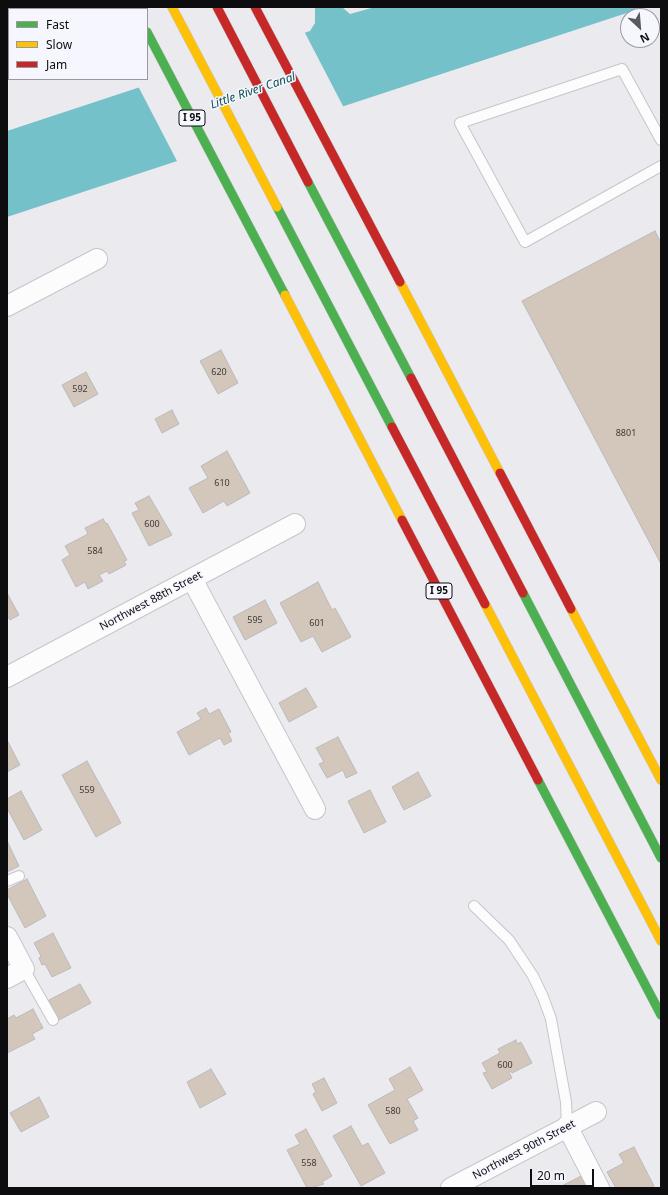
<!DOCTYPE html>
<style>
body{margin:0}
#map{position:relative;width:668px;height:1195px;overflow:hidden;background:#eaeaef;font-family:"Noto Sans",sans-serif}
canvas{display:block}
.frame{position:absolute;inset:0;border:8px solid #0d0d10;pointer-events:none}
.legend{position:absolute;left:8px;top:8px;width:140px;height:72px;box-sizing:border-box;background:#f6f7fe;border:1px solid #99999f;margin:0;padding:5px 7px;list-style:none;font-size:12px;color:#0d0d10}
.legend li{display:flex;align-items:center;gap:8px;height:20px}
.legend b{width:20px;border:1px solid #99999f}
.north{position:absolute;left:620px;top:8px;width:40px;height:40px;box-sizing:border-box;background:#f6f7fe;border:1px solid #99999f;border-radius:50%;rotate:154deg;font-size:11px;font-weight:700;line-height:16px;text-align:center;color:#0d0d10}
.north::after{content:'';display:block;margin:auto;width:14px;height:18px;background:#5a5a5e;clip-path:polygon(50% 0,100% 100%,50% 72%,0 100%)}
.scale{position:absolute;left:530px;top:1169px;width:64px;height:18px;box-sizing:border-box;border:2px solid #0d0d10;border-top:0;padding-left:5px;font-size:12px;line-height:14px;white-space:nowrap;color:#0d0d10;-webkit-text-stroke:3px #f6f7fe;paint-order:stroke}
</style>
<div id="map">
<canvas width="668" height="1195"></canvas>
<div class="frame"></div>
<ul class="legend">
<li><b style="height:5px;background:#4caf50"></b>Fast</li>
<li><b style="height:5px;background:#ffc107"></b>Slow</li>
<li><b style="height:5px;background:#c62828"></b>Jam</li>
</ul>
<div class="north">N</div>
<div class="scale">20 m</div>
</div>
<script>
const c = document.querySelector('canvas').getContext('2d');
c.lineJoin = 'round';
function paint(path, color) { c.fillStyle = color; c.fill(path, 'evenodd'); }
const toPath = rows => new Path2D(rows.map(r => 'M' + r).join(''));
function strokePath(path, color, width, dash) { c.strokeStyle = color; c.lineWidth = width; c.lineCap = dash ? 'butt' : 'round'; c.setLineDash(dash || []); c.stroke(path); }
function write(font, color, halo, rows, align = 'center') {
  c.font = font + ' "Noto Sans",sans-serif'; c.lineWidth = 3; c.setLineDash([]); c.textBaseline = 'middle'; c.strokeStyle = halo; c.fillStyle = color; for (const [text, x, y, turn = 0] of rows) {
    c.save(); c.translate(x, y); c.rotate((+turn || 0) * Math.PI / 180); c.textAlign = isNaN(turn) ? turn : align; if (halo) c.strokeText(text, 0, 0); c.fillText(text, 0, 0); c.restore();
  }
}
const water = toPath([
 [315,7,342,7,350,14,375,7,645,7,7,217,7,131,310,31,315,23]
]);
const pier = toPath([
 [304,31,344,108,178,163,138,86]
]);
const building = toPath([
 [655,231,661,243,661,564,522,301,655,231],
 [221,350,238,383,218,394,200,361,221,350],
 [86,372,98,394,74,407,62,385,86,372],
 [172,410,179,424,162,433,155,419,172,410],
 [227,451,250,493,227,506,224,501,203,513,189,488,208,478,201,466,227,451],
 [149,496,172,535,149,546,132,513,139,510,135,503,149,496],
 [103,519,106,524,107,523,127,560,124,561,126,565,109,574,107,571,99,575,103,581,88,589,85,582,76,587,62,560,70,555,65,546,88,534,85,528,103,519],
 [318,582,332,610,335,608,351,637,322,652,313,636,301,642,280,603,318,582],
 [7,593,19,615,10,620,7,615,7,593],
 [265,600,277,623,245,640,233,617,265,600],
 [306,688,317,707,289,722,279,703,306,688],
 [206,708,209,714,219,709,231,732,228,733,232,741,224,745,220,738,189,755,177,732,201,719,197,713,206,708],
 [338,737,357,773,346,778,343,770,327,778,319,764,324,762,316,748,338,737],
 [7,740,20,765,7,772,7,740],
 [87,761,121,823,96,837,62,775,87,761],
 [418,772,431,796,404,810,392,787,418,772],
 [370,790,386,822,364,833,348,801,370,790],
 [21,791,42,830,24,840,7,808,7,799,21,791],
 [8,843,19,866,7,872,7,844,8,843],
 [27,879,46,916,25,928,7,894,7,890,27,879],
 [53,933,71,968,52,977,45,964,42,965,39,958,41,956,34,943,53,933],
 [80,984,91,1003,59,1020,49,1000,80,984],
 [33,1009,43,1028,32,1034,35,1039,7,1053,7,1019,14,1015,16,1018,33,1009],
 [516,1040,517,1044,521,1042,532,1063,512,1073,511,1071,509,1072,512,1078,492,1089,483,1073,487,1072,482,1063,500,1053,498,1049,516,1040],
 [410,1067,423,1090,407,1099,418,1118,413,1121,418,1130,390,1144,368,1105,395,1090,389,1079,410,1067],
 [211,1069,226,1094,200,1108,187,1082,211,1069],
 [324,1078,337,1103,322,1111,313,1094,316,1092,312,1084,324,1078],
 [39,1097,49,1117,21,1132,10,1113,39,1097],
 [351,1126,362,1146,368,1143,385,1173,361,1186,333,1136,351,1126],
 [306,1129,332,1176,322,1182,324,1184,311,1188,307,1188,287,1150,300,1144,295,1135,306,1129],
 [634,1147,654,1186,651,1188,616,1188,607,1172,624,1163,619,1154,634,1147],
 [583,1175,588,1188,558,1188,583,1175]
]);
const lane = toPath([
 [661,140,622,69,460,123,525,242,661,166],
 [7,881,19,876],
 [474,906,509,940,533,976,543,997,551,1019,566,1102,567,1126],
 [24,969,53,1020]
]);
const street = toPath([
 [7,306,97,259],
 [192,579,315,809],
 [7,677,295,524],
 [7,937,24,969,7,978],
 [567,1126,599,1188],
 [451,1188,596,1112]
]);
const fast = toPath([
 [147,32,285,295],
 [308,182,411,378],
 [277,207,392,427],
 [523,593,661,858],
 [538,780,661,1015]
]);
const slow = toPath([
 [172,7,277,207],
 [400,282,500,473],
 [285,295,402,520],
 [485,604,661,941],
 [571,609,661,780]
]);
const jam = toPath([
 [134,7,135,9],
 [217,7,308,182],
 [255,7,400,282],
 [411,378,523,593],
 [392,427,485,604],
 [500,473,571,609],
 [402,520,538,780]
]);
const numberNames = [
 ["620",219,372],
 ["592",80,389],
 ["8801",626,433],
 ["610",222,483],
 ["600",152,524],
 ["584",95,551],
 ["595",255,620],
 ["601",317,623],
 ["559",87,790],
 ["600",505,1065],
 ["580",393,1111],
 ["558",309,1163]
];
const shields = [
 [192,118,26],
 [439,591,26]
];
const shieldNames = [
 ["I 95",192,118],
 ["I 95",439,591]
];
const streetNames = [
 ["Northwest 88th Street",151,601,-28],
 ["Northwest 90th Street",524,1150,-28]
];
const waterNames = [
 ["Little River Canal",253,91,-19]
];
paint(water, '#75c1c9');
paint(pier, '#eaeaef');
paint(building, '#d3c6ba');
strokePath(building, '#bbbabc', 1);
strokePath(lane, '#c6c6ca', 12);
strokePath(street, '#c6c6ca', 22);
strokePath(fast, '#c6c6ca', 10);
strokePath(slow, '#c6c6ca', 10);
strokePath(jam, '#c6c6ca', 10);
strokePath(lane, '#fcfcfd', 10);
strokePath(street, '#fcfcfd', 20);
strokePath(fast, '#4caf50', 9);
strokePath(slow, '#ffc107', 9);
strokePath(jam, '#c62828', 9);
write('9px', '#3e3b3a', null, numberNames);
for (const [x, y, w] of shields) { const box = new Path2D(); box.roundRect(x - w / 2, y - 8, w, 16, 3); c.fillStyle = '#f6f7fe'; c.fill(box); strokePath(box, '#0d0d10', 1); }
write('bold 10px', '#0d0d10', null, shieldNames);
write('11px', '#0d0d10', '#f6f7fe', streetNames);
write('italic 12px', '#125156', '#f6f7fe', waterNames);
</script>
